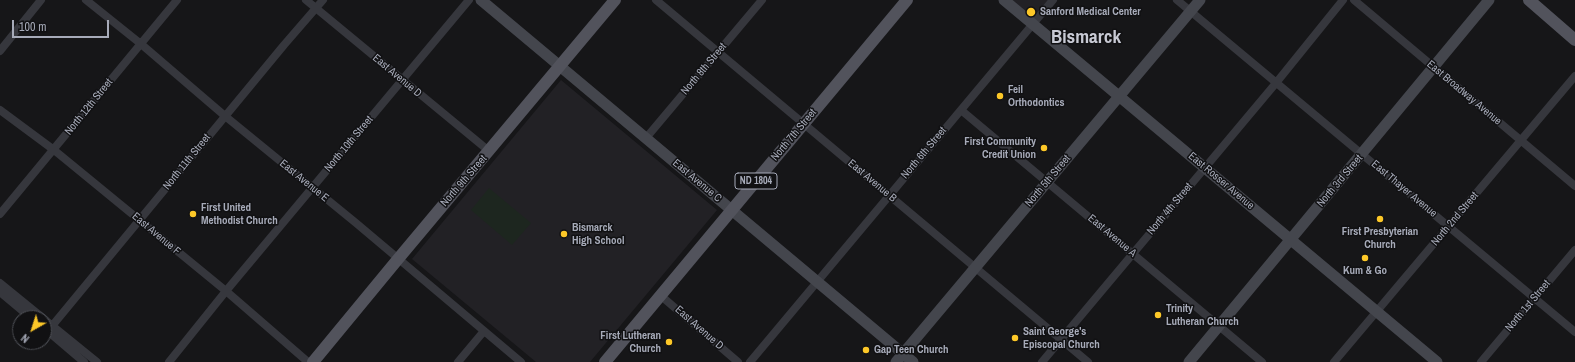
<!DOCTYPE html>
<style>
body{margin:0}
#map{position:relative;width:1575px;height:362px;overflow:hidden;background:#161618;font-family:"Archivo Narrow",sans-serif}
canvas{display:block}
.north{position:absolute;left:12px;top:310px;width:40px;height:40px;box-sizing:border-box;background:#111113;border:1px solid #4d4f55;border-radius:50%;rotate:219deg;font-size:11px;font-weight:700;line-height:16px;text-align:center;color:#a7abb9}
.north::after{content:'';display:block;margin:auto;width:14px;height:18px;background:#fdc828;clip-path:polygon(50% 0,100% 100%,50% 72%,0 100%)}
.scale{position:absolute;left:12px;top:20px;width:97px;height:18px;box-sizing:border-box;border:2px solid #a7abb9;border-top:0;padding-left:5px;font-size:12px;line-height:14px;white-space:nowrap;color:#a7abb9;-webkit-text-stroke:3px #111113;paint-order:stroke}
</style>
<div id="map">
<canvas width="1575" height="362"></canvas>
<div class="north">N</div>
<div class="scale">100 m</div>
</div>
<script>
const c = document.querySelector('canvas').getContext('2d');
c.lineJoin = 'round';
function paint(path, color) { c.fillStyle = color; c.fill(path, 'evenodd'); }
const toPath = rows => new Path2D(rows.map(r => 'M' + r).join(''));
function strokePath(path, color, width, dash) { c.strokeStyle = color; c.lineWidth = width; c.lineCap = dash ? 'butt' : 'round'; c.setLineDash(dash || []); c.stroke(path); }
function write(font, color, halo, rows, align = 'center') {
  c.font = font + ' "Archivo Narrow",sans-serif'; c.lineWidth = 3; c.setLineDash([]); c.textBaseline = 'middle'; c.strokeStyle = halo; c.fillStyle = color; for (const [text, x, y, turn = 0] of rows) {
    c.save(); c.translate(x, y); c.rotate((+turn || 0) * Math.PI / 180); c.textAlign = isNaN(turn) ? turn : align; if (halo) c.strokeText(text, 0, 0); c.fillText(text, 0, 0); c.restore();
  }
}
const built = toPath([
 [1004,0,1053,0,1033,24],
 [561,80,717,210,590,362,536,362,412,259]
]);
const green = toPath([
 [489,188,531,223,512,245,471,210]
]);
const street = toPath([
 [86,0,141,44,225,116,356,223,521,362],
 [306,0,489,151],
 [656,0,1088,362],
 [1177,0,1575,332],
 [1354,0,1575,186],
 [0,51,41,0],
 [0,110,54,150,226,291,308,362],
 [961,110,1262,362],
 [646,138,762,0],
 [0,214,177,0],
 [0,283,43,318],
 [0,292,31,318],
 [660,295,738,362],
 [44,319,97,362],
 [52,326,284,45,323,0],
 [44,328,84,362],
 [169,362,226,291,469,0],
 [458,362,484,331],
 [750,362,1053,0],
 [1042,362,1276,83,1343,0],
 [1334,362,1575,76],
 [1481,362,1575,250]
]);
const secondary = toPath([
 [481,0,913,362],
 [1004,0,1437,362],
 [896,362,1200,0],
 [1189,362,1489,0]
]);
const primary = toPath([
 [1529,0,1575,40],
 [313,362,398,259,615,0],
 [605,362,907,0]
]);
const markers = [
 [1031,12,5,"#fdc828"],
 [1000,96,4,"#fdc828"],
 [1044,148,4,"#fdc828"],
 [193,214,4,"#fdc828"],
 [1380,219,4,"#fdc828"],
 [564,234,4,"#fdc828"],
 [1365,258,4,"#fdc828"],
 [1158,315,4,"#fdc828"],
 [1015,338,4,"#fdc828"],
 [669,342,4,"#fdc828"],
 [866,350,4,"#fdc828"]
];
const shields = [
 [756,181,42]
];
const shieldNames = [
 ["ND 1804",756,181]
];
const poiNames = [
 ["Sanford Medical Center",1040,12],
 ["Feil",1008,90],
 ["Orthodontics",1008,103],
 ["First Community",1036,142,"right"],
 ["Credit Union",1036,155,"right"],
 ["First United",201,208],
 ["Methodist Church",201,221],
 ["Bismarck",572,228],
 ["High School",572,241],
 ["First Presbyterian",1380,232,"center"],
 ["Church",1380,245,"center"],
 ["Kum & Go",1365,271,"center"],
 ["Trinity",1166,309],
 ["Lutheran Church",1166,322],
 ["Saint George's",1023,332],
 ["Episcopal Church",1023,345],
 ["First Lutheran",661,336,"right"],
 ["Church",661,349,"right"],
 ["Gap Teen Church",874,350]
];
const streetNames = [
 ["North 8th Street",704,69,-50],
 ["East Avenue D",397,76,40],
 ["East Broadway Avenue",1464,93,40],
 ["North 12th Street",89,107,-51],
 ["North 7th Street",794,135,-50],
 ["North 10th Street",349,144,-50],
 ["North 6th Street",924,153,-50],
 ["North 11th Street",187,162,-51],
 ["East Avenue E",304,181,39],
 ["North 9th Street",464,181,-49],
 ["East Avenue C",697,181,40],
 ["East Avenue B",872,181,40],
 ["North 5th Street",1048,181,-50],
 ["East Rosser Avenue",1221,181,40],
 ["North 3rd Street",1340,181,-50],
 ["East Thayer Avenue",1404,189,40],
 ["North 4th Street",1170,209,-50],
 ["North 2nd Street",1455,219,-50],
 ["East Avenue F",156,234,40],
 ["East Avenue A",1112,236,40],
 ["North 1st Street",1528,306,-50],
 ["East Avenue D",699,328,41]
];
const townNames = [
 ["Bismarck",1086,38]
];
paint(built, '#222125');
paint(green, '#1d261f');
strokePath(street, '#36373d', 8);
strokePath(secondary, '#44464d', 11);
strokePath(primary, '#52535c', 12);
for (const [x, y, r, color] of markers) { const dot = new Path2D(); dot.arc(x, y, r, 0, 2 * Math.PI); c.fillStyle = color; c.fill(dot); strokePath(dot, '#111113', 1.5); }
for (const [x, y, w] of shields) { const box = new Path2D(); box.roundRect(x - w / 2, y - 8, w, 16, 3); c.fillStyle = '#111113'; c.fill(box); strokePath(box, '#a7abb9', 1); }
write('bold 10px', '#a7abb9', null, shieldNames);
write('bold 11px', '#a7abb9', '#111113', poiNames, 'left');
write('11px', '#a7abb9', '#111113', streetNames);
write('bold 19px', '#c8cad4', '#111113', townNames);
</script>
